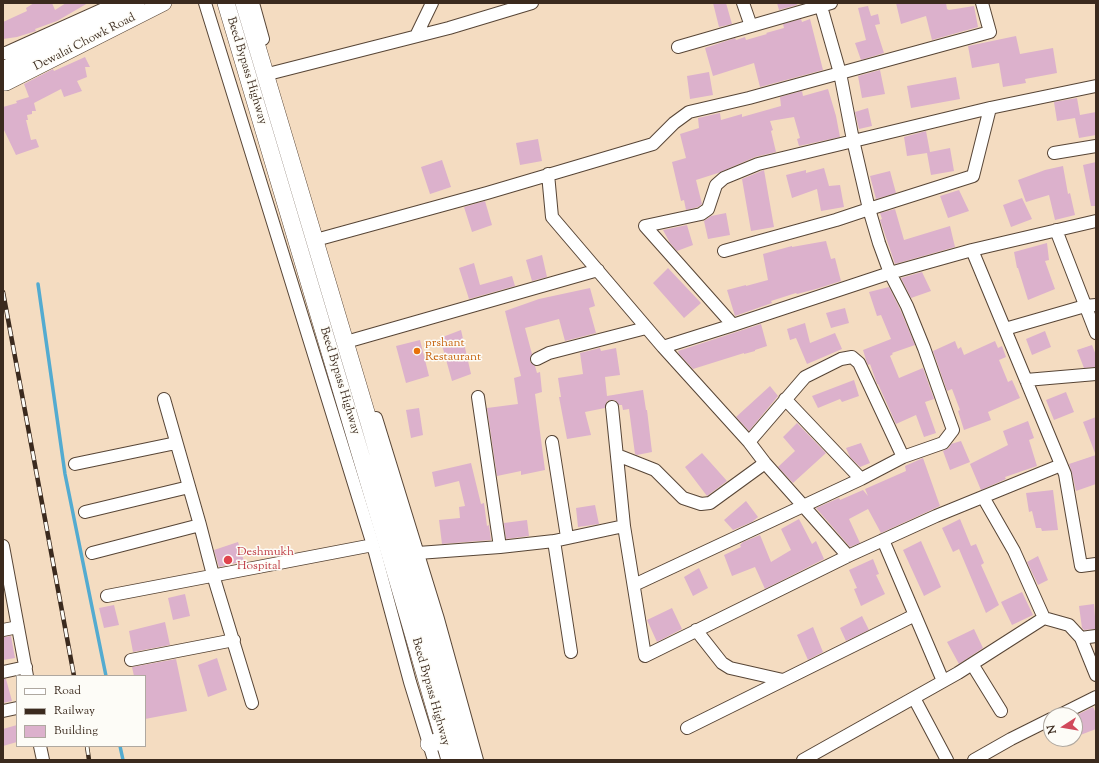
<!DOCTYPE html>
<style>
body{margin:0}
#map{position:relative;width:1099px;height:763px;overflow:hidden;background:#f4dcc1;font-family:"Sorts Mill Goudy",serif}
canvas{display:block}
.frame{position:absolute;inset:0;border:4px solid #3b2a1e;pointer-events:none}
.legend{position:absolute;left:16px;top:675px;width:130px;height:72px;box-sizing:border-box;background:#fdfcf7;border:1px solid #afa8a0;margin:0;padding:5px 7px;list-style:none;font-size:12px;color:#3b2a1e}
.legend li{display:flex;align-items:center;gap:8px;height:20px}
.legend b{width:20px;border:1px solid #afa8a0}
.north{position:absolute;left:1043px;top:707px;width:40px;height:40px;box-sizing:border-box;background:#fdfcf7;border:1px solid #afa8a0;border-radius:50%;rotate:258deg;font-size:11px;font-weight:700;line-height:16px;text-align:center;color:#3b2a1e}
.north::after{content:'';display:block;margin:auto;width:14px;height:18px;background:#d1495b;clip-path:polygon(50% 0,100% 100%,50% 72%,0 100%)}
</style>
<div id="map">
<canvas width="1099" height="763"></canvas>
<div class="frame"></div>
<ul class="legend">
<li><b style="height:5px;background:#fff"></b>Road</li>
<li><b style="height:5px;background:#3b2a1e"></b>Railway</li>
<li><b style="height:11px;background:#dcb1cc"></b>Building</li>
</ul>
<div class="north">N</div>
</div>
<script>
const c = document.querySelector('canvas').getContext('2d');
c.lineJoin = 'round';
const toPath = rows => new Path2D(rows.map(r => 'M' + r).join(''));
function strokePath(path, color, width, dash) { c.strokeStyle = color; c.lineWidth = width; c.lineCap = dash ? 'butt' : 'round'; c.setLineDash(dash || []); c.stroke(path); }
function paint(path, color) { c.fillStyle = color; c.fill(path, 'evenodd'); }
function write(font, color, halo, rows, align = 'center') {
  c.font = font + ' "Sorts Mill Goudy",serif'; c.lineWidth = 3; c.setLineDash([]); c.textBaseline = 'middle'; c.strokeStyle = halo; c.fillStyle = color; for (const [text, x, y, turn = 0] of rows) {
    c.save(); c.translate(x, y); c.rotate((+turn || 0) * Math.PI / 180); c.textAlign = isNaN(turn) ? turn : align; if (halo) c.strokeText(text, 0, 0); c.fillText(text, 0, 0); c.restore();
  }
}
const stream = toPath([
 [38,284,65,474,106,676],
 [120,746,123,760]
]);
const building = toPath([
 [34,3,52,3,55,10,66,3,88,3,57,21,35,29,36,31,17,37,3,39,3,22,27,11,26,8],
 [713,3,726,3,732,24,719,27],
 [777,3,796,3,797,5,779,10],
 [896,3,946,3,947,9,949,10,974,6,978,27,932,40,926,16,901,24],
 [868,6,871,16,878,14,880,24,875,25,884,53,861,60,855,43,866,40,858,8],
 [801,19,802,22,810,19,823,70,760,87,754,63,713,76,705,48,735,38,736,40,745,37,746,40,767,34,766,33,784,28,783,24],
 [1016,36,1020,54,1053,48,1057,73,1025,79,1026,83,1003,87,999,63,972,68,968,46],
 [85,57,90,67,85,67,87,77,77,81,82,91,64,97,61,89,34,103,36,111,32,111,32,114,27,115,28,120,26,120,31,140,36,139,39,147,16,155,3,128,3,107,17,103,16,101,29,97,24,84,53,69,54,71],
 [880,70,885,94,862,98,858,76],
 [709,72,713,95,690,99,687,76],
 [956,77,960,99,911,108,907,86],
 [828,89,836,116,840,137,799,146,797,139,800,138,794,117,770,121,773,130,771,131,776,152,755,157,718,173,696,180,702,204,698,207,686,210,684,200,681,201,672,162,686,158,680,134,699,128,698,118,720,113,721,120,742,114,742,117,781,106,780,97,802,91,803,96],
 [1077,98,1080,115,1096,112,1096,135,1079,138,1075,118,1057,121,1054,102],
 [868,108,872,126,859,129,855,112],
 [926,131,930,152,950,148,954,171,931,175,927,153,907,156,904,137],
 [538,139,542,161,520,165,516,143],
 [442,160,451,187,430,194,421,167],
 [1096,162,1096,206,1091,206,1083,165],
 [1063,166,1068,194,1070,193,1075,215,1055,220,1049,195,1026,202,1018,180,1045,170],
 [824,168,829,186,840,185,844,207,821,211,817,189,792,198,786,175,806,170,806,173],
 [764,170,774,227,751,231,742,179],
 [890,171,896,193,876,199,870,176],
 [959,190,969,211,948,218,940,196],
 [1022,198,1032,219,1011,227,1003,205],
 [485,201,492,225,472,232,464,207],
 [895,209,904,240,950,226,955,247,895,264,880,220,882,219,880,213],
 [726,213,730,235,708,239,704,221,711,216],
 [687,225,693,245,677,251,670,243,663,230],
 [826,241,831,259,835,258,841,281,816,289,797,294,796,293,771,301,772,303,735,316,727,290,746,285,746,286,768,280,763,254,792,246,792,247],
 [1047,243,1049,260,1045,261,1055,289,1028,300,1018,268,1017,268,1014,252],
 [542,255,547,277,532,281,526,260],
 [474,263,480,285,512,276,515,286,469,299,459,268],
 [668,268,701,303,684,318,653,283],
 [922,272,931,291,911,298,901,278],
 [889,287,900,309,915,345,892,353,893,354,890,356,899,378,923,368,934,399,925,402,936,433,924,437,916,415,896,424,878,384,877,384,876,381,870,364,868,365,867,363,863,350,891,339,881,315,877,316,869,292],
 [590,288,595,306,589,308,596,333,565,341,559,319,525,328,532,354,530,358,530,362,535,366,537,373,540,372,542,392,535,394,545,470,521,475,521,471,497,476,487,408,518,404,514,378,521,376,505,311,539,299],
 [845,308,849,323,831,328,826,313],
 [805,323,810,343,835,333,842,349,807,364,796,338,790,340,787,329],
 [761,324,767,346,755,350,755,351,744,354,744,353,693,369,679,354,678,351],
 [461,330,471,374,452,381,440,338],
 [1045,331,1051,347,1032,355,1026,339],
 [420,340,429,376,406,383,396,346],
 [955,341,958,349,961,347,964,355,995,341,998,348,1002,346,1006,357,999,360,1008,382,1012,380,1020,398,988,412,991,420,964,430,958,411,960,410,952,389,947,391,933,351],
 [1092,345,1096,355,1096,367,1084,368,1077,350],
 [600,348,601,351,616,348,620,375,605,377,607,396,643,390,646,410,647,410,652,452,637,455,635,454,629,409,623,410,622,405,619,405,615,400,612,400,607,401,605,408,585,412,591,435,567,439,559,397,561,397,558,378,583,374,580,353],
 [854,380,859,396,842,402,840,399,818,408,812,396],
 [770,386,778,396,749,431,736,417],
 [1066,392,1074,412,1054,420,1046,400],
 [419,408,423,435,411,438,406,410],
 [1096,417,1096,453,1095,453,1083,422],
 [1028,421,1034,438,1029,440,1037,466,1005,477,1006,479,981,490,970,464,1008,445,1003,431],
 [797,423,826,453,793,483,778,467,795,451,783,437],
 [961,441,970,462,950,470,943,451,949,448,951,444],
 [861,443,870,463,860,467,850,457,846,448],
 [702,453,727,481,707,496,685,467],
 [1096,455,1096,484,1076,491,1072,473,1069,464],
 [923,458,940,506,881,533,868,509,849,519,860,543,850,547,816,508,839,498,840,500,863,490,868,496,865,489,906,471,905,466],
 [471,463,481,504,484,503,487,526,489,525,491,540,442,544,439,520,460,518,459,507,465,506,459,481,435,487,432,472],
 [1053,490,1058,530,1042,531,1041,528,1036,528,1032,511,1029,512,1026,493],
 [746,501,758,517,752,522,733,530,724,520],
 [595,505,599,524,578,527,576,508],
 [799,519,812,544,816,541,824,559,765,589,755,567,732,576,724,555,741,547,740,545,743,542,760,535,771,562,791,550,781,529],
 [960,519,971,546,976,544,984,563,981,565,999,605,986,613,959,549,953,552,942,528],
 [527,520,529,536,506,539,504,523],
 [921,541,941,587,924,596,903,550],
 [238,542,244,561,219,567,214,550],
 [1038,556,1048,580,1038,585,1027,562],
 [873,559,879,574,876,575,885,594,861,606,854,589,857,588,849,570],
 [699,568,708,588,693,596,684,577],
 [1022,592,1033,615,1012,625,1001,602],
 [185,594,190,616,173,620,168,598],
 [1094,604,1096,629,1084,630,1082,628,1079,606],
 [114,605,119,625,104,628,99,608],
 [672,608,682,629,657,642,647,620],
 [862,616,869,630,846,641,840,628],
 [165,622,170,645,133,652,129,631],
 [813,627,823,652,808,660,797,635],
 [974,629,983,648,959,664,947,642],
 [11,636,15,658,3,660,3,637],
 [217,658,227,690,208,697,198,665],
 [176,659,187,711,145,719,145,676,134,676,132,667],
 [3,679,6,679,12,701,3,703],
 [1093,707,1096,713,1096,729,1075,737,1075,716],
 [17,725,17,742,3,746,3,729]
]);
const minor = toPath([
 [205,3,373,545,410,682,434,760],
 [253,3,263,39],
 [743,3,751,26],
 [416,36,432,3],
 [678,47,831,3],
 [3,53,6,53,117,3],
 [272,73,449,28,532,3],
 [1054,153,1096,146],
 [548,174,552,217,663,347,749,442,765,463,848,556],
 [1056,230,1096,333],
 [323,238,487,193,653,144,674,123,689,112,749,98,990,32,982,3],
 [972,250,1065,474,1081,566,1096,564],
 [724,251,836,220,869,209,973,176,990,108],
 [733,325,645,226,701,214,708,209,716,185,724,178,758,164,990,108,1096,86],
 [1005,329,1085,306,1096,305],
 [353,340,598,270],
 [663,347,733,325,890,273,972,250,1096,221],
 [537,359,549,353,646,328],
 [1026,380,1096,374],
 [478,397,500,547],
 [164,399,200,525,213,575,252,703],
 [785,399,861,479],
 [612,407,624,526],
 [376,418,438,619,477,760],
 [552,442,567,537],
 [749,442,805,377,841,359,852,357,859,363,903,457],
 [617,455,655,470,683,498,701,504,710,503,765,463],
 [75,464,176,443],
 [983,497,1014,551,1044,618],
 [85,512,189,487],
 [883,540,943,681],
 [554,541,571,652],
 [3,546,27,676],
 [92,553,200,525],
 [418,553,500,547,554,541,624,526,645,656,848,556,936,516,1061,465],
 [634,585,861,479,903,457,943,443,953,430,924,348,907,306,890,273,879,243,869,209,853,140,840,73,820,3],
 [107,596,373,545],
 [3,630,18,627],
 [696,630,722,663,730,668,783,680],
 [1081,638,1096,636],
 [131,660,234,640],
 [972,664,1001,711],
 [3,672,26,667],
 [914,698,947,760],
 [3,711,17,708],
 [1060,715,1096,697],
 [687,728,915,615],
 [40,746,43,760],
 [803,760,958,673,1044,618,1069,625,1081,638,1096,675],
 [974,760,1011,739,1051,719]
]);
const major = toPath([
 [3,69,137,3],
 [6,83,164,3]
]);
const highway = toPath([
 [226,3,386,540,450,760],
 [244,3,368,419,467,760],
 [429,744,444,740]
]);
const rail = toPath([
 [3,292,74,676],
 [87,746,89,760]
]);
const markers = [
 [417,351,4,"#e8710a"],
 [228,560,5,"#e0444e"]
];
const streetNames = [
 ["Dewalai Chowk Road",85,43,-27],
 ["Beed Bypass Highway",246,71,73],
 ["Beed Bypass Highway",339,381,73],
 ["Beed Bypass Highway",430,692,74]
];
const foodNames = [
 ["prshant",425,344],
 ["Restaurant",425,358]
];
const healthNames = [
 ["Deshmukh",237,553],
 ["Hospital",237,567]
];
strokePath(stream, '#53abd0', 3.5);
paint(building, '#dcb1cc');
strokePath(minor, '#574536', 14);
strokePath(major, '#574536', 16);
strokePath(highway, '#574536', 18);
strokePath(minor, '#fff', 12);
strokePath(major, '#fff', 15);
strokePath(highway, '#fff', 17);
strokePath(rail, '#3b2a1e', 4.5);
strokePath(rail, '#fdfcf7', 3, [9]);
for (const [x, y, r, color] of markers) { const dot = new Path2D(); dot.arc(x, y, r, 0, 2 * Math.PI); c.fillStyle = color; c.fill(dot); strokePath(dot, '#fdfcf7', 1.5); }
write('12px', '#3b2a1e', '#fdfcf7', streetNames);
write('12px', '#c56008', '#fdfcf7', foodNames, 'left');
write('12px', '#be3a42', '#fdfcf7', healthNames, 'left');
</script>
